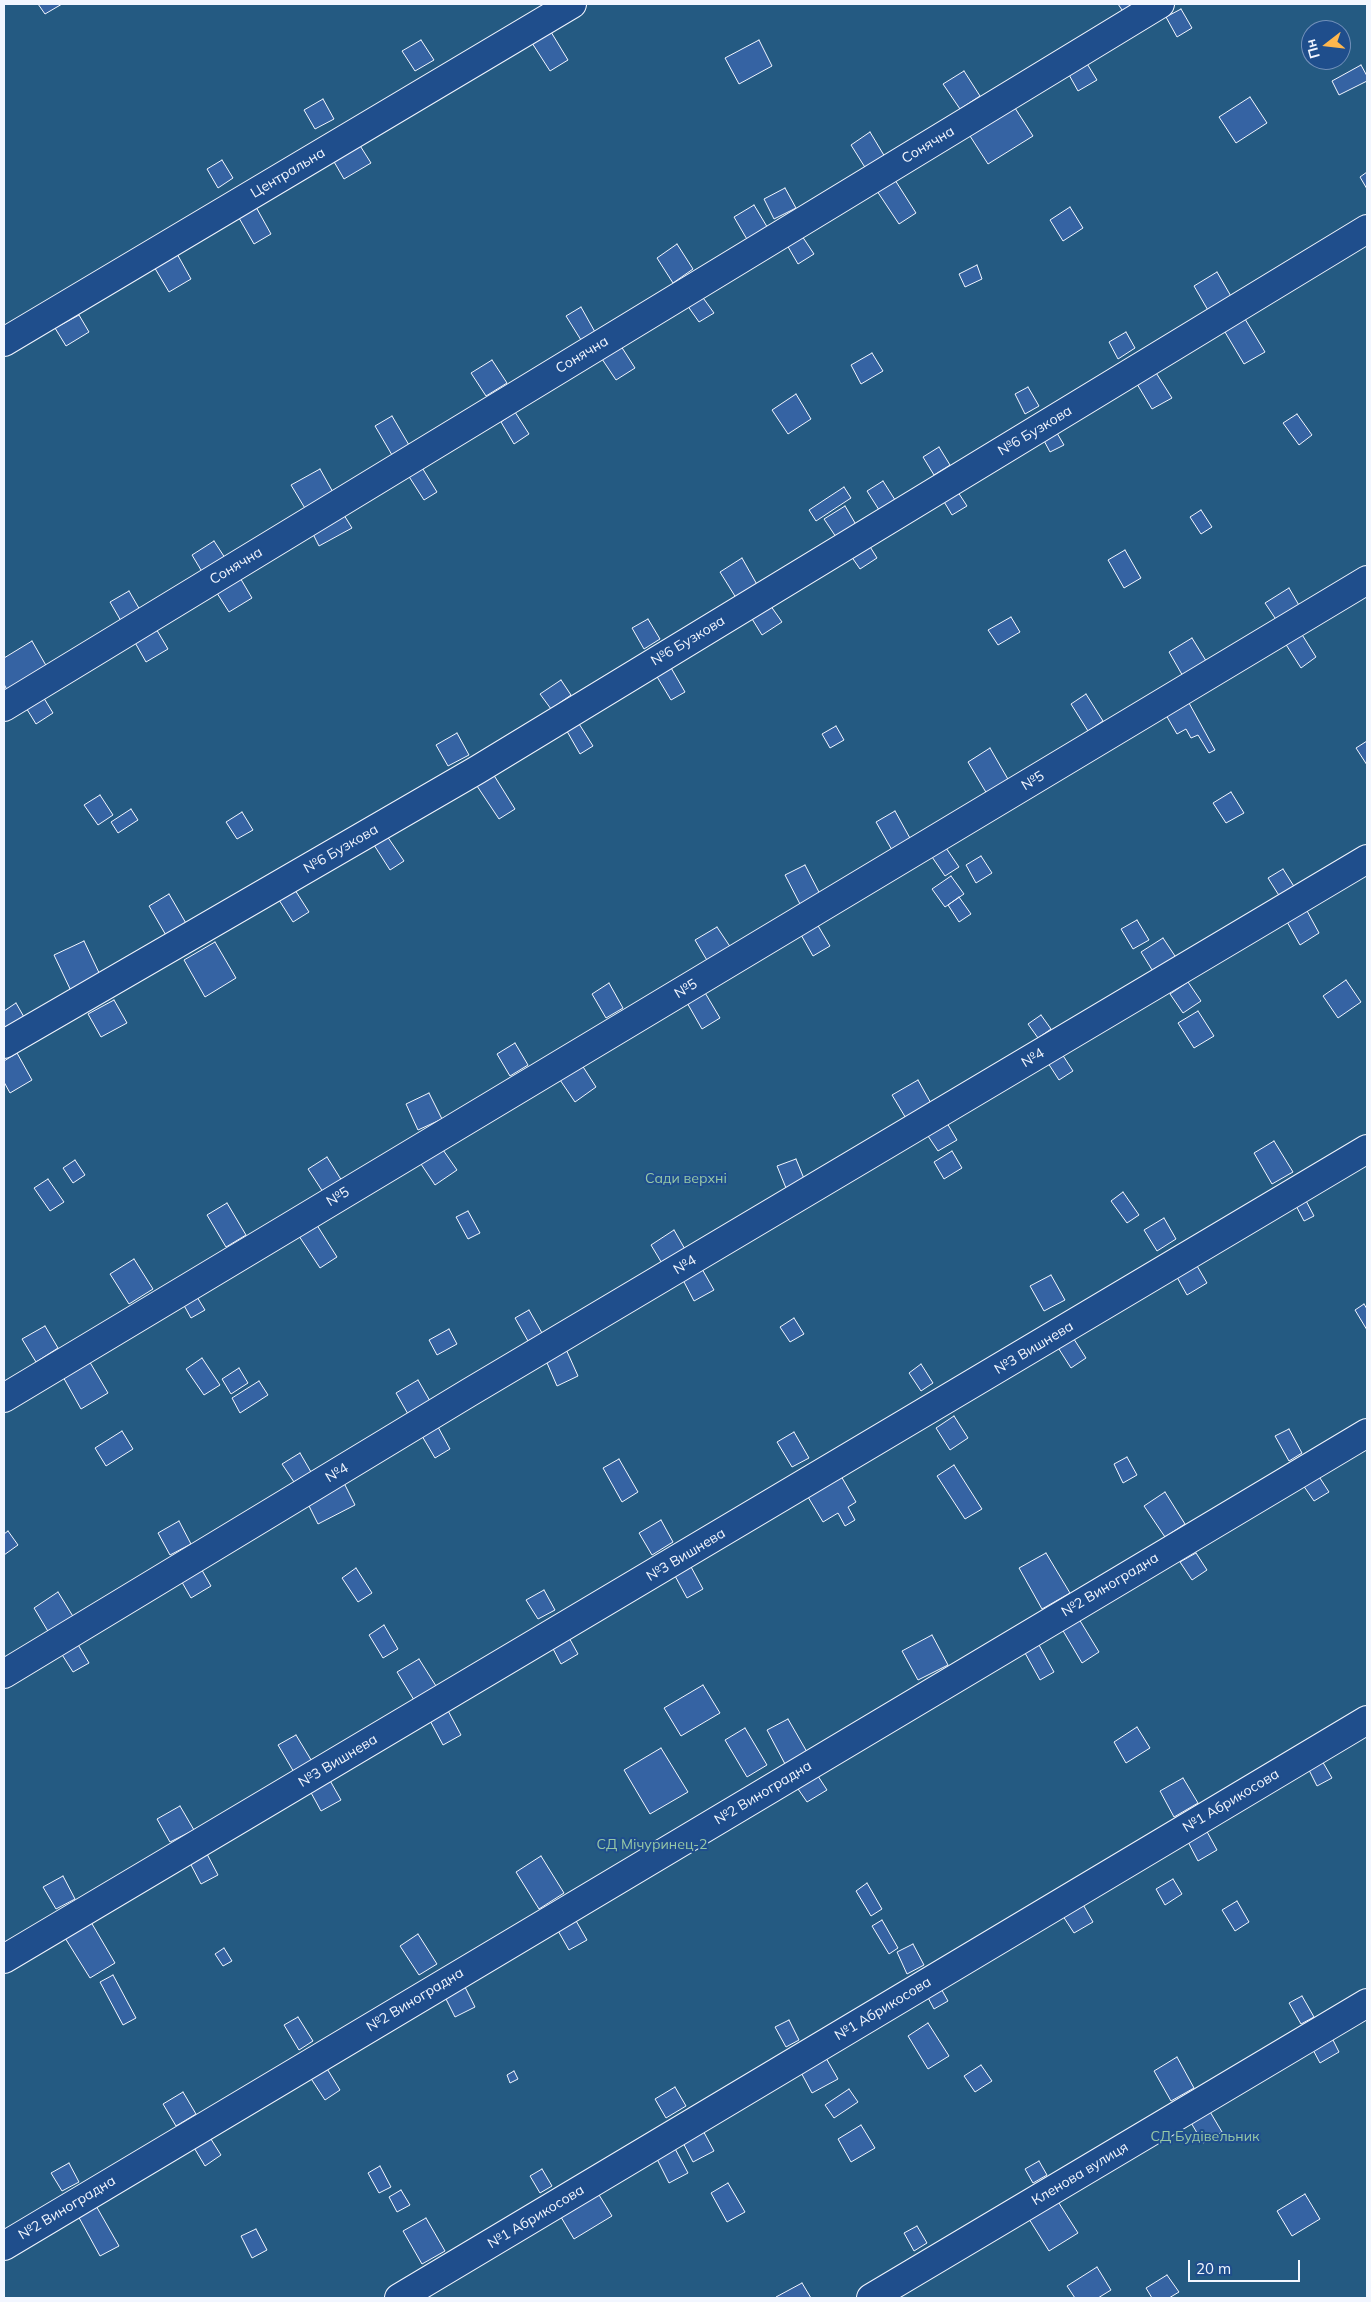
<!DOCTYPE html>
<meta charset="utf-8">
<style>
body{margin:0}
#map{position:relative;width:1371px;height:2302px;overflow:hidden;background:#1f4e8c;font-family:Mulish,sans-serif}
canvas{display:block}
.frame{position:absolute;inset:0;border:5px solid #f2f6ff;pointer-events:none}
.north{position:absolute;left:1301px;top:20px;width:50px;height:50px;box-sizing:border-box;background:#1f4e8c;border:1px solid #7391ba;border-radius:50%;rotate:254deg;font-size:14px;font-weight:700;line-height:20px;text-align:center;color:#f2f6ff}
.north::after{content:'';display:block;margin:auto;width:18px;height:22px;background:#ffb74d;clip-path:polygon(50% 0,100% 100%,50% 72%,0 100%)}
.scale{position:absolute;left:1188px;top:2260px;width:112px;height:22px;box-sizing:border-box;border:2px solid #f2f6ff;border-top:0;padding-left:6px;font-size:15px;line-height:18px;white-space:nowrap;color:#f2f6ff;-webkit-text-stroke:4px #1f4e8c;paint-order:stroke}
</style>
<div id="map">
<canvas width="1371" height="2302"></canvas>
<div class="frame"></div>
<div class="north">Пн</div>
<div class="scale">20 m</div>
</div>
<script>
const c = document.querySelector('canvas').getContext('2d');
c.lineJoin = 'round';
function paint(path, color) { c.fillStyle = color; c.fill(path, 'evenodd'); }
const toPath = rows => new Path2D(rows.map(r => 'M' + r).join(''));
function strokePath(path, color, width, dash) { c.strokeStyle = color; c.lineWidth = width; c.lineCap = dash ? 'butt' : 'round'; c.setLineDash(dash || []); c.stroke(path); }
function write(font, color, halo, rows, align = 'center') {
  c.font = font + ' Mulish,sans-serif'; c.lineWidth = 4; c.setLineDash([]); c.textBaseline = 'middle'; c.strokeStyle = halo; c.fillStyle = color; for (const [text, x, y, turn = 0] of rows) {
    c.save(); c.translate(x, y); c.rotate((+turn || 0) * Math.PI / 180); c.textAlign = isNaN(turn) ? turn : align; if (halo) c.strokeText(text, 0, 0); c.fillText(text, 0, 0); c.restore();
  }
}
const green = toPath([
 [4,4,1367,4,1367,2298,4,2298,4,4],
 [1311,30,1341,30,1341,60,1311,60,1311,30]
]);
const building = toPath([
 [38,4,62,4,45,14,38,4],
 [1118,4,1140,4,1124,13,1118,4],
 [1181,9,1192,28,1177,37,1166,17,1181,9],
 [551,32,568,60,550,71,532,43,551,32],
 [421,40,434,60,415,71,402,51,421,40],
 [759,40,772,66,739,84,725,58,759,40],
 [1086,62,1097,80,1078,91,1068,73,1086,62],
 [1361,65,1367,76,1367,81,1339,95,1332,81,1361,65],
 [964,71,980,96,960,109,943,84,964,71],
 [1250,97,1267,123,1236,143,1219,117,1250,97],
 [323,99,334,119,315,129,304,110,323,99],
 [1015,108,1033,136,988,164,970,136,1015,108],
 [870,132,885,157,866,169,851,145,870,132],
 [359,144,371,163,344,179,333,160,359,144],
 [222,160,233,178,218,188,207,169,222,160],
 [1367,172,1367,189,1360,177,1367,172],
 [895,180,916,213,899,224,877,191,895,180],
 [785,188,796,208,774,219,764,199,785,188],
 [754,205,769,230,748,241,734,217,754,205],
 [256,207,271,234,254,244,239,218,256,207],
 [1070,207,1083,228,1063,241,1050,220,1070,207],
 [802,236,814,254,798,264,787,245,802,236],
 [677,244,693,269,673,283,657,258,677,244],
 [176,252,191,279,169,292,153,265,176,252],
 [977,265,982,279,965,287,959,274,977,265],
 [1217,272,1232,298,1209,312,1194,286,1217,272],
 [701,295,714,313,699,322,687,305,701,295],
 [581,307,595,332,581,340,566,316,581,307],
 [1242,314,1265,352,1244,364,1222,327,1242,314],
 [79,315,89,332,66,346,55,328,79,315],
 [1126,332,1135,348,1118,359,1109,342,1126,332],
 [619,343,635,368,616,380,600,356,619,343],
 [872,353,883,371,861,384,851,365,872,353],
 [492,360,507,383,486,396,471,373,492,360],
 [1153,368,1172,398,1152,409,1134,379,1153,368],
 [1028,387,1039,406,1025,414,1015,394,1028,387],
 [796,394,811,419,788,434,772,410,796,394],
 [515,412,529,434,514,444,501,422,515,412],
 [1297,414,1312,435,1299,445,1283,423,1297,414],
 [392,416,409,445,392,455,375,426,392,416],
 [1054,428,1064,445,1050,452,1041,435,1054,428],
 [939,447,950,465,934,475,923,457,939,447],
 [421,466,437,492,424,500,408,475,421,466],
 [320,469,334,494,306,510,291,485,320,469],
 [883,481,897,503,881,513,867,491,883,481],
 [954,486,967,506,952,515,940,495,954,486],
 [844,487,851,498,816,521,809,510,844,487],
 [845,506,858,528,838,540,824,519,845,506],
 [1201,510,1212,527,1201,534,1190,517,1201,510],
 [344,515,352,528,319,546,312,532,344,515],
 [214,541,227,561,204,575,192,555,214,541],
 [869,545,877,558,860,569,851,556,869,545],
 [1125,550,1141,578,1124,588,1108,560,1125,550],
 [742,558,759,588,738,601,720,572,742,558],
 [239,576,252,598,229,612,215,590,239,576],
 [1289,588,1300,607,1277,621,1265,603,1289,588],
 [129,591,140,610,121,621,110,602,129,591],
 [768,602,782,622,762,635,749,614,768,602],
 [1011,617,1020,632,998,645,988,630,1011,617],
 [648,619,660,639,644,649,632,628,648,619],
 [155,627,168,649,146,662,133,639,155,627],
 [1301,633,1316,657,1301,668,1285,643,1301,633],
 [1192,638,1208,664,1184,678,1169,652,1192,638],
 [32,641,48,669,8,692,4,684,4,658,32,641],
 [670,666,685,692,671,700,656,675,670,666],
 [561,680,571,695,551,709,540,694,561,680],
 [1086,694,1103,721,1088,731,1071,704,1086,694],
 [42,695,53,713,36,724,25,706,42,695],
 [1189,703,1215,750,1209,753,1198,735,1191,738,1186,729,1177,734,1166,715,1189,703],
 [576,719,593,746,580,754,564,726,576,719],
 [836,726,844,740,830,748,822,734,836,726],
 [457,733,469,755,448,766,436,745,457,733],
 [1367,741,1367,765,1356,748,1367,741],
 [990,748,1009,781,987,794,968,762,990,748],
 [490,769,515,809,499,819,473,780,490,769],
 [1231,792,1244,813,1226,823,1213,803,1231,792],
 [100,795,113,815,98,825,84,805,100,795],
 [131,809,138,820,118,833,111,822,131,809],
 [895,811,911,840,892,850,876,822,895,811],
 [242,812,253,830,237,839,226,822,242,812],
 [387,836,404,861,390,870,374,845,387,836],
 [944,845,959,867,945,876,930,854,944,845],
 [981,856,992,873,976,883,966,865,981,856],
 [805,865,820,894,800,904,785,875,805,865],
 [1283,869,1295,888,1280,897,1268,878,1283,869],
 [951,876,964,894,945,907,932,889,951,876],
 [295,890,309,912,293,922,279,900,295,890],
 [169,894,187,925,167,937,149,906,169,894],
 [959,897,971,914,959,922,948,905,959,897],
 [1306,909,1319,933,1300,945,1286,920,1306,909],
 [1137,920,1149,940,1133,949,1121,929,1137,920],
 [817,924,830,946,813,956,800,933,817,924],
 [717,927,731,948,708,962,695,940,717,927],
 [1163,938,1177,959,1154,973,1141,952,1163,938],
 [84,941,102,979,72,993,54,955,84,941],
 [215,942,236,978,205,997,184,960,215,942],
 [1346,980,1361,1002,1338,1018,1323,996,1346,980],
 [1188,982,1201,1001,1183,1013,1170,994,1188,982],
 [609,983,623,1008,606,1018,592,994,609,983],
 [704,991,720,1018,702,1029,686,1001,704,991],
 [114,1000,127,1023,101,1037,88,1014,114,1000],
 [16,1003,28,1024,4,1029,4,1011,16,1003],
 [1198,1011,1214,1036,1194,1048,1178,1023,1198,1011],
 [1041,1015,1051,1029,1038,1038,1028,1024,1041,1015],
 [515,1043,528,1065,510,1076,497,1054,515,1043],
 [17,1053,32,1080,10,1093,4,1082,4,1061,17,1053],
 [1062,1054,1073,1071,1059,1080,1048,1063,1062,1054],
 [580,1062,596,1087,575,1102,558,1077,580,1062],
 [918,1080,932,1105,907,1120,892,1095,918,1080],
 [429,1093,442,1119,418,1130,406,1104,429,1093],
 [947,1123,957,1140,938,1151,928,1136,947,1123],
 [1274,1141,1293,1172,1272,1184,1254,1153,1274,1141],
 [441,1147,457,1170,435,1185,419,1161,441,1147],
 [952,1151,962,1168,944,1179,934,1162,952,1151],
 [327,1157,342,1181,323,1192,308,1169,327,1157],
 [796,1159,805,1181,786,1188,777,1166,796,1159],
 [75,1160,85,1175,73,1183,63,1168,75,1160],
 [48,1179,64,1202,50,1211,34,1188,48,1179],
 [1123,1192,1139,1215,1127,1223,1111,1201,1123,1192],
 [1304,1197,1314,1216,1304,1221,1294,1202,1304,1197],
 [227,1203,246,1235,226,1247,207,1215,227,1203],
 [468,1211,480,1233,468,1239,456,1217,468,1211],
 [1164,1218,1176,1239,1157,1251,1144,1230,1164,1218],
 [315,1222,337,1257,320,1268,297,1233,315,1222],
 [674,1230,686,1251,663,1265,651,1245,674,1230],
 [134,1259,153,1289,129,1304,110,1274,134,1259],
 [1193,1259,1207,1283,1187,1295,1173,1270,1193,1259],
 [702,1269,714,1290,694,1301,683,1280,702,1269],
 [1051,1275,1065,1300,1044,1311,1030,1286,1051,1275],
 [194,1292,205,1310,191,1318,181,1300,194,1292],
 [1364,1304,1367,1309,1367,1330,1355,1310,1364,1304],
 [529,1310,542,1333,528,1341,515,1318,529,1310],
 [794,1318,804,1334,790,1342,780,1327,794,1318],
 [45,1326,58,1348,36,1362,22,1339,45,1326],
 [449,1329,457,1344,437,1355,429,1340,449,1329],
 [1072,1336,1086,1358,1071,1368,1057,1346,1072,1336],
 [565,1347,578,1376,557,1386,544,1356,565,1347],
 [202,1358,220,1385,204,1395,186,1369,202,1358],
 [88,1359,108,1393,81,1409,62,1375,88,1359],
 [921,1364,933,1383,921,1391,909,1373,921,1364],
 [239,1368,248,1383,231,1394,222,1379,239,1368],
 [418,1380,430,1401,408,1414,396,1393,418,1380],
 [259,1381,268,1395,240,1413,232,1398,259,1381],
 [954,1416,968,1438,950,1450,936,1428,954,1416],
 [438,1427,450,1449,435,1458,422,1436,438,1427],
 [1289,1429,1302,1453,1289,1461,1275,1436,1289,1429],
 [122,1431,133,1449,106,1466,95,1448,122,1431],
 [794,1432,809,1458,792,1467,777,1442,794,1432],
 [300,1453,311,1472,294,1482,282,1464,300,1453],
 [1127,1457,1137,1475,1123,1483,1114,1464,1127,1457],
 [619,1459,638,1492,622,1502,603,1468,619,1459],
 [954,1465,982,1509,965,1519,937,1476,954,1465],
 [1318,1475,1329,1492,1314,1501,1303,1485,1318,1475],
 [841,1476,856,1502,848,1507,855,1520,845,1526,838,1513,823,1522,808,1497,841,1476],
 [344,1483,355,1505,318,1524,307,1502,344,1483],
 [1165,1492,1185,1524,1165,1537,1144,1506,1165,1492],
 [661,1520,673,1542,652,1555,639,1533,661,1520],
 [179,1521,191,1544,170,1555,158,1533,179,1521],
 [8,1531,18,1545,4,1555,4,1534,8,1531],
 [1046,1553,1070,1593,1042,1609,1019,1568,1046,1553],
 [1196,1553,1207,1570,1192,1580,1180,1562,1196,1553],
 [199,1565,211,1586,191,1598,179,1577,199,1565],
 [690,1565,703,1589,687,1598,674,1574,690,1565],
 [356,1568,372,1593,358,1602,342,1578,356,1568],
 [544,1590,555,1610,538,1619,526,1600,544,1590],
 [58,1592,74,1618,49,1633,34,1608,58,1592],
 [1079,1619,1099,1652,1082,1663,1062,1629,1079,1619],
 [384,1625,398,1649,383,1658,369,1635,384,1625],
 [567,1634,578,1654,561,1664,550,1643,567,1634],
 [932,1635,948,1665,918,1680,902,1651,932,1635],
 [77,1643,89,1663,73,1672,61,1653,77,1643],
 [1039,1645,1054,1672,1040,1680,1025,1653,1039,1645],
 [419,1659,436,1686,414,1700,397,1672,419,1659],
 [703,1685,720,1713,681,1736,664,1708,703,1685],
 [445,1705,461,1735,443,1745,427,1715,445,1705],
 [788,1719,807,1752,785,1764,767,1730,788,1719],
 [1137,1727,1150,1748,1126,1763,1114,1742,1137,1727],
 [745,1728,767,1765,747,1777,725,1740,745,1728],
 [296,1735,316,1768,298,1779,278,1745,296,1735],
 [661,1748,688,1792,650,1814,624,1770,661,1748],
 [1321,1759,1332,1778,1317,1786,1307,1766,1321,1759],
 [816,1773,827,1790,807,1802,796,1786,816,1773],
 [328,1777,341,1800,321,1811,309,1789,328,1777],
 [1183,1778,1198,1803,1174,1817,1160,1791,1183,1778],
 [180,1806,194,1830,170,1842,157,1819,180,1806],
 [1205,1828,1217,1850,1198,1861,1186,1838,1205,1828],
 [207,1854,218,1875,201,1884,190,1863,207,1854],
 [541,1856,564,1893,539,1909,516,1872,541,1856],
 [63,1876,75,1899,56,1909,43,1887,63,1876],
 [1173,1879,1182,1894,1165,1905,1156,1889,1173,1879],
 [867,1883,882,1909,871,1916,856,1891,867,1883],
 [1081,1901,1093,1922,1074,1933,1061,1913,1081,1901],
 [1237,1901,1249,1922,1235,1931,1222,1910,1237,1901],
 [88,1917,115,1963,90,1978,62,1933,88,1917],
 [575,1919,587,1940,569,1950,557,1929,575,1919],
 [882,1920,898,1948,889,1954,872,1926,882,1920],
 [418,1934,437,1964,419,1975,400,1946,418,1934],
 [913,1944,924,1965,907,1974,897,1952,913,1944],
 [224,1948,232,1961,223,1966,215,1954,224,1948],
 [113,1975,136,2018,123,2025,100,1982,113,1975],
 [463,1983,475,2007,455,2017,443,1993,463,1983],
 [939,1985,948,2001,934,2009,925,1992,939,1985],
 [1302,1996,1314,2017,1301,2024,1289,2003,1302,1996],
 [298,2017,313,2041,299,2050,284,2025,298,2017],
 [789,2020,799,2040,786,2047,775,2027,789,2020],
 [928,2023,949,2056,928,2069,908,2036,928,2023],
 [1331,2036,1339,2052,1320,2063,1311,2046,1331,2036],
 [822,2051,838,2079,812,2093,797,2065,822,2051],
 [1177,2057,1194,2088,1171,2101,1154,2071,1177,2057],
 [981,2065,992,2081,975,2092,964,2076,981,2065],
 [326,2067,340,2090,325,2100,310,2077,326,2067],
 [514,2071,518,2079,510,2083,507,2075,514,2071],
 [675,2087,686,2106,666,2118,655,2099,675,2087],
 [849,2089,858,2102,834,2118,825,2105,849,2089],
 [183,2092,196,2114,176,2126,163,2104,183,2092],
 [1209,2110,1222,2132,1203,2143,1190,2121,1209,2110],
 [700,2125,714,2151,693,2162,679,2135,700,2125],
 [861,2125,875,2148,851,2162,838,2139,861,2125],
 [209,2136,221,2155,205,2166,193,2146,209,2136],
 [672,2143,688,2173,669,2183,654,2153,672,2143],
 [1039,2161,1047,2175,1033,2183,1025,2169,1039,2161],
 [69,2163,79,2182,62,2191,51,2173,69,2163],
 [380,2166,391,2187,379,2193,368,2173,380,2166],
 [542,2169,552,2186,540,2193,530,2176,542,2169],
 [728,2183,745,2212,727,2222,711,2193,728,2183],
 [401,2190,410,2205,397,2212,389,2197,401,2190],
 [596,2190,612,2216,574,2239,558,2212,596,2190],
 [1305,2194,1320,2219,1292,2236,1277,2211,1305,2194],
 [1057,2200,1078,2233,1049,2251,1029,2219,1057,2200],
 [95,2204,119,2246,100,2256,77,2214,95,2204],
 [426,2218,445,2251,422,2264,403,2231,426,2218],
 [917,2226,927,2243,914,2251,904,2233,917,2226],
 [256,2229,267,2250,252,2258,241,2236,256,2229],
 [1097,2267,1111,2290,1098,2298,1075,2298,1067,2286,1097,2267],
 [1167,2275,1179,2292,1169,2298,1152,2298,1146,2288,1167,2275],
 [802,2283,811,2298,777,2298,776,2297,802,2283]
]);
const minor = toPath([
 [4,342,572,4],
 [4,707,1160,4],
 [4,1044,477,770,1367,229],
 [4,1398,1367,580],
 [4,1674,470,1392,1367,859],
 [4,1959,1367,1149],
 [4,2246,1367,1433],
 [399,2298,1367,1720],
 [871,2298,1367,2003]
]);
const streetNames = [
 ["Сонячна",928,145,-31],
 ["Центральна",288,173,-31],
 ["Сонячна",582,355,-31],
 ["№6 Бузкова",1035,431,-31],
 ["Сонячна",236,566,-31],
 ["№6 Бузкова",688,641,-31],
 ["№5",1033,781,-31],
 ["№6 Бузкова",341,849,-30],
 ["№5",686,989,-31],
 ["№4",1033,1058,-31],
 ["№5",338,1197,-31],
 ["№4",685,1265,-31],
 ["№3 Вишнева",1034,1348,-31],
 ["№4",337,1473,-31],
 ["№3 Вишнева",686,1555,-31],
 ["№2 Виноградна",1110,1585,-31],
 ["№3 Вишнева",338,1761,-31],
 ["№2 Виноградна",763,1793,-31],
 ["№1 Абрикосова",1231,1801,-31],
 ["№2 Виноградна",415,2000,-31],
 ["№1 Абрикосова",883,2009,-31],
 ["Кленова вулиця",1080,2174,-31],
 ["№2 Виноградна",67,2208,-31],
 ["№1 Абрикосова",536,2217,-31]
];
const parkNames = [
 ["Сади верхні",686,1179],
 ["СД Мічуринец-2",652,1845],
 ["СД Будівельник",1205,2137]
];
paint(green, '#245a82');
strokePath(green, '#a8bbd7', 1);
paint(building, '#3563a3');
strokePath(building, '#f2f6ff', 1);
strokePath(minor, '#f2f6ff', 30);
strokePath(minor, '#1f4e8c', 28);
write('14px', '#f2f6ff', '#1f4e8c', streetNames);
write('14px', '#97c8a6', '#1f4e8c', parkNames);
</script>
